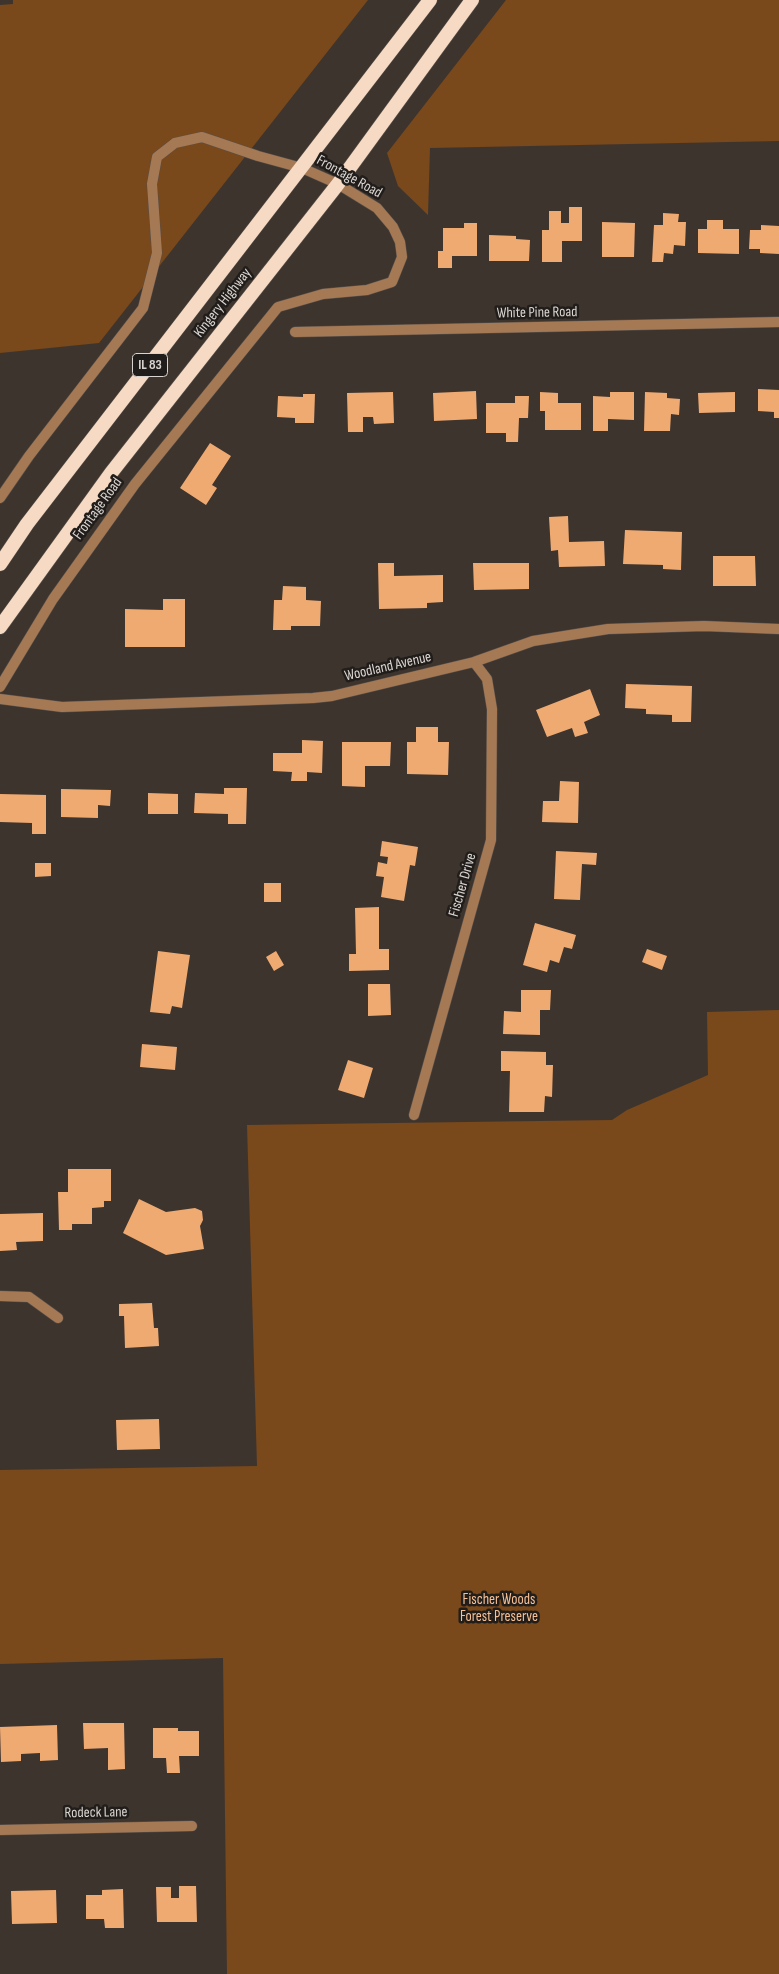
<!DOCTYPE html>
<style>
body{margin:0}
canvas{display:block;background:#3d342e}
</style>
<canvas width="779" height="1974"></canvas>
<script>
const c = document.querySelector('canvas').getContext('2d');
c.lineJoin = 'round';
function paint(path, color) { c.fillStyle = color; c.fill(path, 'evenodd'); }
const toPath = rows => new Path2D(rows.map(r => 'M' + r).join(''));
function strokePath(path, color, width, dash) { c.strokeStyle = color; c.lineWidth = width; c.lineCap = dash ? 'butt' : 'round'; c.setLineDash(dash || []); c.stroke(path); }
function write(font, color, halo, rows, align = 'center') {
  c.font = font + ' "Sofia Sans Condensed",sans-serif'; c.lineWidth = 5; c.setLineDash([]); c.textBaseline = 'middle'; c.strokeStyle = halo; c.fillStyle = color; for (const [text, x, y, turn = 0] of rows) {
    c.save(); c.translate(x, y); c.rotate((+turn || 0) * Math.PI / 180); c.textAlign = isNaN(turn) ? turn : align; if (halo) c.strokeText(text, 0, 0); c.fillText(text, 0, 0); c.restore();
  }
}
const green = toPath([
 [13,0,368,0,99,343,0,353,0,5,13,4],
 [506,0,779,0,779,141,430,148,428,215,398,186,387,153],
 [779,1010,779,1974,227,1974,223,1658,0,1664,0,1470,257,1466,247,1125,612,1120,627,1110,708,1075,707,1012]
]);
const building = toPath([
 [569,207,582,207,582,241,562,241,562,262,542,262,542,230,549,230,549,211,561,211,561,223,569,223],
 [663,213,679,214,678,222,686,222,685,246,674,245,673,254,664,253,663,262,652,262,654,225,663,225],
 [707,220,723,220,723,229,739,229,739,254,698,253,698,229,707,229],
 [602,222,635,223,634,257,602,257],
 [464,223,477,223,477,256,452,256,452,268,438,268,438,251,443,251,443,228,464,228],
 [761,225,779,226,779,254,760,253,760,249,749,249,750,230,761,230],
 [489,235,516,236,516,239,530,240,529,261,489,261],
 [758,389,779,390,779,418,774,418,774,412,758,411],
 [476,391,477,419,434,421,433,393],
 [393,392,394,423,374,424,373,417,363,417,363,432,348,432,347,393],
 [540,392,558,393,558,403,581,403,581,430,545,430,545,411,540,411],
 [610,392,634,392,634,420,608,419,608,431,593,431,593,396,610,397],
 [645,392,667,393,667,398,680,399,679,415,671,414,670,431,644,431],
 [735,392,735,412,699,413,698,393],
 [303,394,315,394,314,423,295,423,295,418,277,417,278,396,303,397],
 [515,396,529,396,528,418,519,418,518,442,506,442,506,433,486,433,486,403,515,403],
 [210,443,231,456,212,485,217,488,206,505,180,488],
 [568,516,569,542,604,541,605,566,559,567,558,550,551,551,549,517],
 [625,530,682,532,681,570,663,569,663,565,623,564],
 [713,556,755,556,756,586,713,586],
 [378,563,394,563,394,576,443,575,443,602,427,603,427,608,379,609],
 [473,563,529,563,529,589,474,590],
 [283,586,306,587,306,600,321,601,320,626,291,626,291,630,273,630,274,600,282,600],
 [163,599,185,599,185,647,125,647,125,609,163,610],
 [626,684,692,686,691,722,672,722,672,715,646,714,646,709,625,708],
 [590,689,600,715,584,722,588,733,575,737,572,728,547,737,536,710],
 [416,727,438,727,438,742,449,742,448,775,407,774,407,742,416,742],
 [302,740,323,741,322,773,307,772,307,781,291,781,292,772,273,771,273,753,302,753],
 [342,742,391,742,390,766,365,766,365,787,342,786],
 [560,781,579,782,578,823,542,822,543,801,559,801],
 [224,788,247,788,246,824,228,824,228,814,194,813,195,793,224,794],
 [61,789,111,790,110,806,98,805,98,818,61,817],
 [148,793,178,794,178,814,148,814],
 [0,794,46,795,46,834,32,834,32,823,0,822],
 [382,841,418,847,415,866,410,865,404,901,381,897,384,877,376,876,378,862,387,864,388,857,380,856],
 [556,851,597,853,596,865,582,864,580,900,554,899],
 [35,863,51,863,51,876,35,877],
 [264,883,281,883,281,902,264,902],
 [379,907,379,949,389,949,389,970,349,971,349,954,356,954,355,908],
 [535,923,576,935,572,949,564,947,559,963,550,960,547,972,523,965],
 [647,949,667,956,662,970,642,962],
 [158,951,190,955,182,1008,172,1006,170,1014,150,1012],
 [276,951,284,965,274,971,266,957],
 [368,984,390,984,391,1015,368,1016],
 [521,990,551,990,550,1010,540,1010,540,1035,503,1034,504,1011,521,1012],
 [142,1044,177,1047,175,1070,140,1067],
 [501,1051,546,1052,546,1065,553,1065,552,1097,545,1096,544,1112,509,1112,510,1071,501,1071],
 [348,1060,373,1068,364,1098,338,1090],
 [68,1169,111,1169,111,1201,104,1201,104,1207,92,1208,92,1224,72,1224,72,1230,59,1230,58,1192,68,1192],
 [139,1199,166,1212,195,1208,202,1211,203,1220,200,1226,204,1249,166,1255,123,1233],
 [43,1213,43,1241,16,1242,17,1250,0,1251,0,1214],
 [152,1303,154,1328,158,1328,159,1346,125,1348,124,1316,119,1316,119,1304],
 [159,1419,160,1449,117,1450,116,1420],
 [83,1723,124,1723,125,1769,108,1770,108,1748,84,1749],
 [57,1725,58,1760,40,1761,40,1753,21,1754,21,1761,1,1762,0,1727],
 [153,1728,178,1728,178,1731,199,1731,199,1756,179,1756,180,1773,167,1773,166,1758,153,1758],
 [179,1886,196,1886,197,1922,157,1922,156,1887,171,1887,171,1898,179,1898],
 [123,1889,124,1928,105,1928,104,1919,86,1919,86,1895,102,1895,102,1890],
 [56,1890,57,1923,12,1924,11,1891]
]);
const minor = toPath([
 [295,332,779,322],
 [0,498,29,456,143,308,157,253,152,184,157,157,175,143,202,137,258,156,302,168,338,184,377,208,393,227,400,242,402,257,392,282,367,290,323,294,278,307,135,484,53,599,0,687],
 [0,699,62,707,313,698,332,696,474,662,533,641,608,629,704,626,779,629],
 [414,1115,491,840,492,709,487,679,474,662],
 [0,1296,29,1297,58,1318],
 [0,1830,192,1826]
]);
const trunk = toPath([
 [0,564,27,524,430,0],
 [0,627,111,473,338,184,472,0]
]);
const shields = [
 [150,365,35]
];
const shieldNames = [
 ["IL 83",150,365]
];
const streetNames = [
 ["Frontage Road",349,177,29],
 ["Kingery Highway",223,303,-52],
 ["White Pine Road",537,313,-1],
 ["Frontage Road",98,509,-54],
 ["Woodland Avenue",388,667,-13],
 ["Fischer Drive",463,885,-74],
 ["Rodeck Lane",96,1813,-1]
];
const parkNames = [
 ["Fischer Woods",499,1600],
 ["Forest Preserve",499,1617]
];
paint(green, '#79481b');
paint(building, '#efaa72');
strokePath(minor, '#59514b', 11);
strokePath(trunk, '#59514b', 15);
strokePath(minor, '#a67955', 10);
strokePath(trunk, '#f6dac4', 14);
for (const [x, y, w] of shields) { const box = new Path2D(); box.roundRect(x - w / 2, y - 11.5, w, 23, 4); c.fillStyle = '#211d1a'; c.fill(box); strokePath(box, '#d9d4d0', 1); }
write('bold 14px', '#d9d4d0', null, shieldNames);
write('15px', '#d9d4d0', '#211d1a', streetNames);
write('15px', '#f6c096', '#211d1a', parkNames);
</script>
